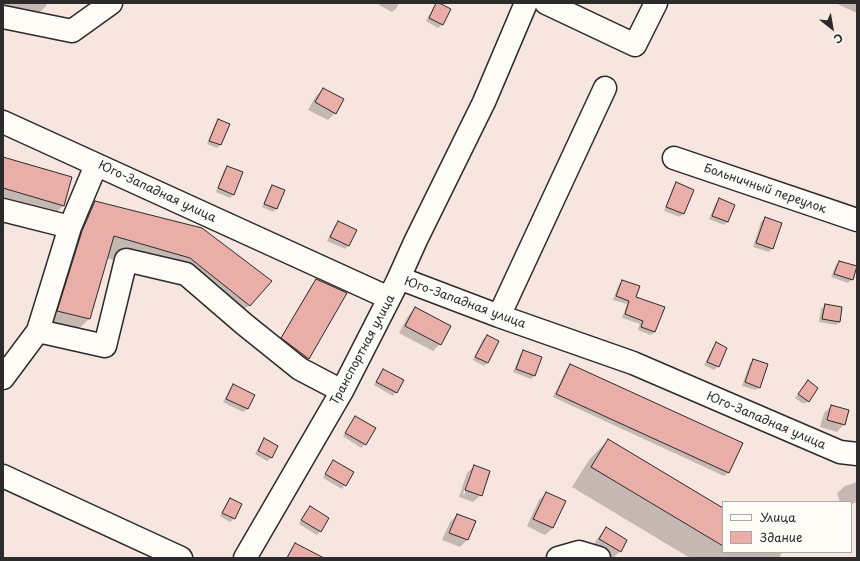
<!DOCTYPE html>
<meta charset="utf-8">
<style>
body{margin:0}
#map{position:relative;width:860px;height:561px;overflow:hidden;background:#f7e5df;font-family:"Playpen Sans",sans-serif}
canvas{display:block}
.frame{position:absolute;inset:0;border:4px solid #2b2b2b;pointer-events:none}
.legend{position:absolute;left:722px;top:501px;width:130px;height:52px;box-sizing:border-box;background:#fdfcf7;border:1px solid #a9a8a5;margin:0;padding:5px 7px;list-style:none;font-size:12px;color:#2b2b2b}
.legend li{display:flex;align-items:center;gap:8px;height:20px}
.legend b{width:20px;border:1px solid #a9a8a5}
.north{position:absolute;left:812px;top:8px;width:40px;height:40px;-webkit-text-stroke:3px #fdfcf7;paint-order:stroke;rotate:149deg;font-size:11px;font-weight:700;line-height:16px;text-align:center;color:#2b2b2b}
.north::after{content:'';display:block;margin:auto;width:14px;height:18px;background:#2b2b2b;clip-path:polygon(50% 0,100% 100%,50% 72%,0 100%)}
</style>
<div id="map">
<canvas width="860" height="561"></canvas>
<div class="frame"></div>
<ul class="legend">
<li><b style="height:5px;background:#fdfcf7"></b>Улица</li>
<li><b style="height:11px;background:#e9aea8"></b>Здание</li>
</ul>
<div class="north">С</div>
</div>
<script>
const c = document.querySelector('canvas').getContext('2d');
c.lineJoin = 'round';
function paint(path, color) { c.fillStyle = color; c.fill(path, 'evenodd'); }
const toPath = rows => new Path2D(rows.map(r => 'M' + r).join(''));
function strokePath(path, color, width, dash) { c.strokeStyle = color; c.lineWidth = width; c.lineCap = dash ? 'butt' : 'round'; c.setLineDash(dash || []); c.stroke(path); }
function write(font, color, halo, rows, align = 'center') {
  c.font = font + ' "Playpen Sans",sans-serif'; c.lineWidth = 3; c.setLineDash([]); c.textBaseline = 'middle'; c.strokeStyle = halo; c.fillStyle = color; for (const [text, x, y, turn = 0] of rows) {
    c.save(); c.translate(x, y); c.rotate((+turn || 0) * Math.PI / 180); c.textAlign = isNaN(turn) ? turn : align; if (halo) c.strokeText(text, 0, 0); c.fillText(text, 0, 0); c.restore();
  }
}
const shadow = toPath([
 [4,3,47,3,46,6,26,26,3,21],
 [380,3,399,3,396,9,392,12,379,5],
 [437,3,450,10,442,25,438,28,426,21,434,6],
 [835,3,857,3,857,13],
 [323,89,335,113,328,120,308,110,316,96],
 [218,121,228,125,220,145,217,148,207,144,215,124],
 [3,158,71,178,63,206,43,225,3,214],
 [227,167,234,194,230,198,216,192,224,170],
 [677,184,693,190,683,214,680,217,664,211,673,187],
 [272,186,277,208,273,212,262,207,269,190],
 [719,200,727,222,724,225,709,219,716,203],
 [95,202,201,229,249,305,230,325,171,277,106,258,89,319,69,338,38,330,75,221],
 [765,218,772,248,769,252,753,247,761,222],
 [338,222,355,230,348,246,345,249,327,241,335,225],
 [839,262,852,279,848,283,831,277,836,265],
 [316,280,346,294,308,359,304,362,278,342,313,283],
 [623,281,635,297,655,332,651,335,638,330,640,324,622,318,627,304,613,300,619,284],
 [825,305,839,322,836,325,819,322,821,309],
 [415,308,440,344,433,351,399,333,408,316],
 [487,336,488,362,484,366,473,360,483,339],
 [716,344,726,348,718,366,714,370,704,365,713,347],
 [523,351,535,375,531,379,513,372,520,355],
 [753,360,759,387,756,390,742,386,750,363],
 [570,365,741,443,728,473,724,476,553,397,567,368],
 [384,370,396,392,393,396,374,385,380,374],
 [808,381,810,399,806,403,802,403,795,398],
 [233,385,253,395,247,409,243,412,223,402,230,389],
 [831,406,844,424,837,432,820,427,824,413],
 [356,417,374,429,365,444,361,448,343,436,352,421],
 [265,439,277,446,271,458,267,461,255,454,261,443],
 [608,440,723,509,723,552,782,552,779,558,690,558,572,487,589,460],
 [334,461,345,485,342,489,323,478,330,465],
 [474,466,481,495,473,502,459,497,467,473],
 [470,473,472,473,464,495,463,494],
 [857,482,857,502,851,504,851,502,840,502,837,493,845,486],
 [546,493,553,528,545,535,527,526,539,500],
 [230,499,241,505,234,519,230,522,220,516,227,502],
 [310,507,320,531,317,535,299,524,306,511],
 [457,515,474,522,467,540,460,547,442,540,450,522],
 [606,529,626,540,620,551,613,558,611,558,592,547,599,536],
 [295,544,317,558,286,558,292,547]
]);
const building = toPath([
 [436,3,439,3,451,9,443,25,429,18,436,3],
 [323,88,344,99,336,114,315,102,323,88],
 [218,119,230,124,221,145,209,141,218,119],
 [3,157,72,177,64,206,3,188,3,157],
 [227,166,243,172,234,195,218,188,227,166],
 [676,182,694,190,684,214,666,207,676,182],
 [272,185,285,190,277,209,264,204,272,185],
 [719,198,735,205,728,222,712,216,719,198],
 [95,201,202,228,272,281,250,306,190,258,114,236,90,319,57,311,82,231,95,201],
 [765,217,782,223,773,249,756,243,765,217],
 [338,221,357,230,349,246,330,237,338,221],
 [839,261,857,266,853,280,834,274,839,261],
 [316,279,347,293,309,359,281,338,316,279],
 [622,280,640,286,636,297,665,307,655,332,641,327,643,321,625,314,629,301,616,296,622,280],
 [825,304,842,307,840,322,822,319,825,304],
 [415,307,451,326,441,345,405,326,415,307],
 [487,335,499,341,488,363,475,357,487,335],
 [716,342,727,348,719,367,707,362,716,342],
 [523,350,542,357,535,376,516,369,523,350],
 [753,359,768,364,760,388,745,382,753,359],
 [570,364,743,443,729,473,556,394,570,364],
 [383,369,404,380,397,393,376,382,383,369],
 [808,380,818,388,809,402,798,394,808,380],
 [233,384,255,395,248,409,226,399,233,384],
 [831,405,849,410,845,425,827,420,831,405],
 [355,416,376,428,366,445,345,433,355,416],
 [264,438,278,446,272,458,258,451,264,438],
 [608,439,723,508,723,546,591,467,608,439],
 [333,460,354,472,346,486,325,474,333,460],
 [474,465,490,471,482,496,465,490,474,465],
 [546,492,566,501,553,528,533,519,546,492],
 [230,498,242,504,235,519,222,513,230,498],
 [310,506,329,518,321,532,301,520,310,506],
 [457,514,476,521,468,540,449,533,457,514],
 [606,527,627,540,621,552,599,539,606,527],
 [295,543,324,558,287,558,295,543]
]);
const minor = toPath([
 [546,3,635,45,656,3],
 [3,17,72,31,111,3],
 [3,122,389,298,399,278,499,316,633,363,840,452,857,454],
 [674,158,857,220],
 [3,210,70,227],
 [499,316,605,88],
 [38,331,105,346,126,260,186,274,244,324,300,369,342,391],
 [3,378,38,331,70,227,96,165],
 [3,476,181,558],
 [245,558,342,391,393,291,416,240,484,102,526,3],
 [558,558,579,552,599,558]
]);
const streetNames = [
 ["Больничный переулок",765,189,19],
 ["Юго-Западная улица",157,192,25],
 ["Юго-Западная улица",465,303,20],
 ["Транспортная улица",363,350,-62],
 ["Юго-Западная улица",766,421,23]
];
paint(shadow, '#0003');
paint(building, '#e9aea8');
strokePath(building, '#2b2b2b', 1);
strokePath(minor, '#2b2b2b', 25);
strokePath(minor, '#fdfcf7', 22);
write('12px', '#2b2b2b', '#fdfcf7', streetNames);
</script>
